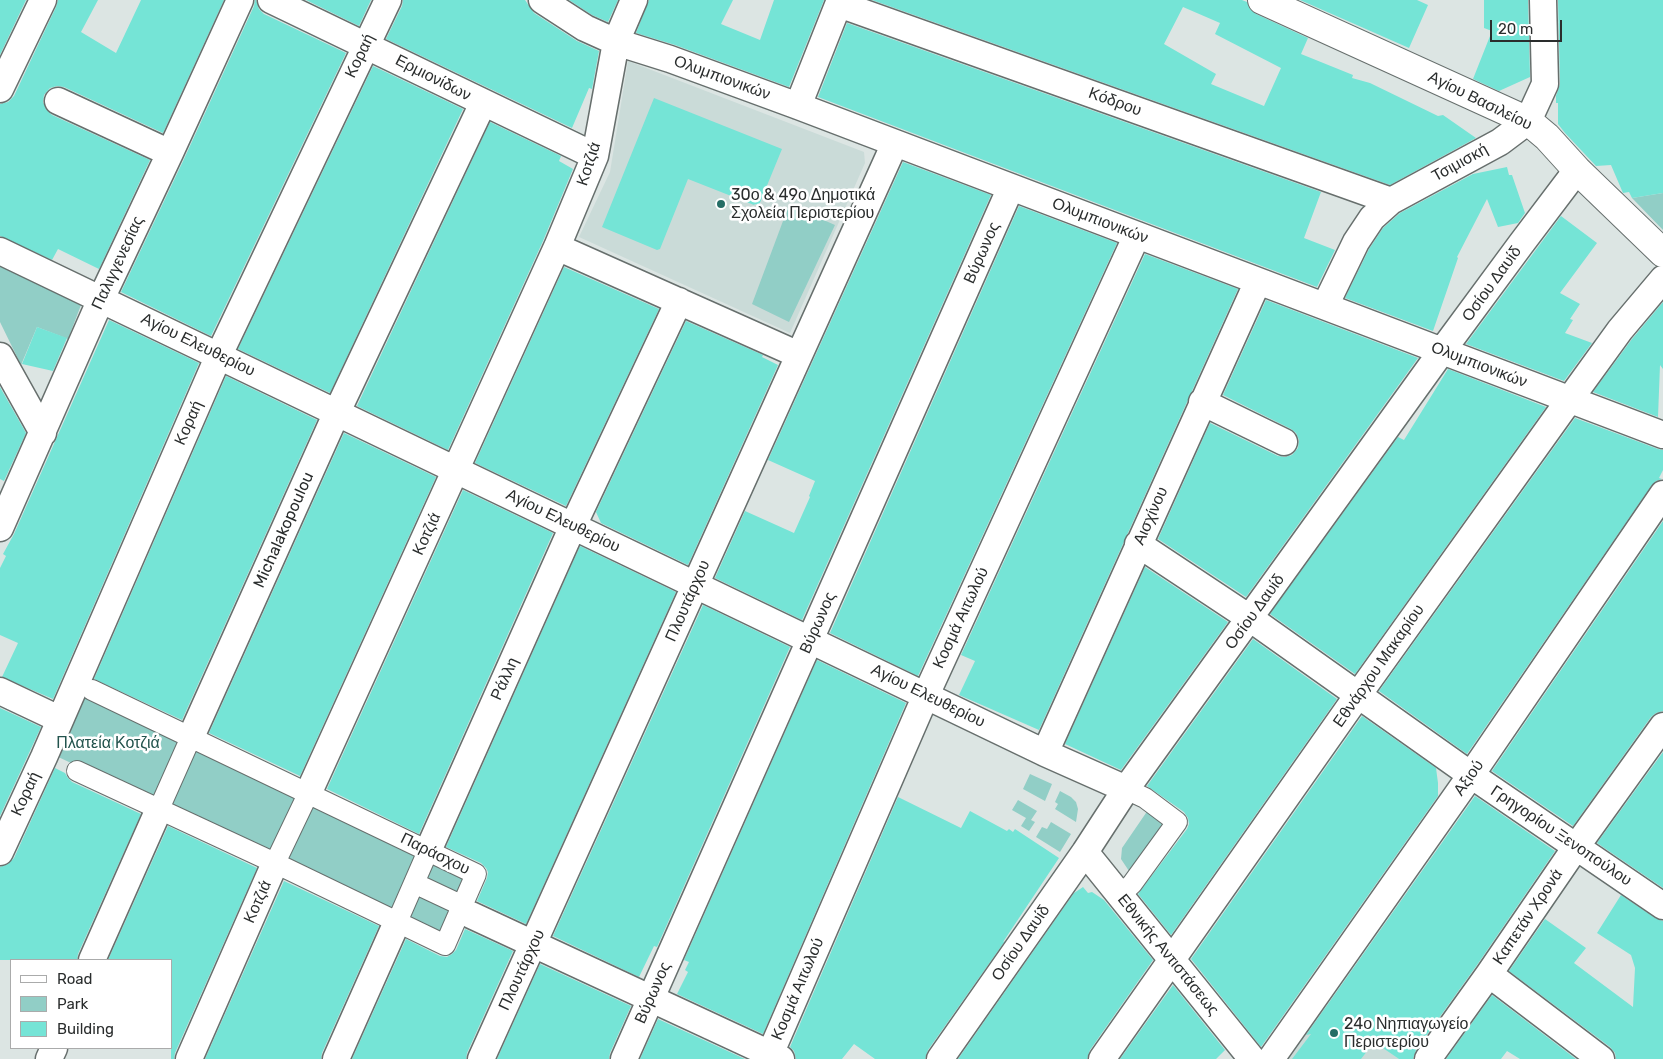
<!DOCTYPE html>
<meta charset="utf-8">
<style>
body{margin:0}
#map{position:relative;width:1663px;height:1059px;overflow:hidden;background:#dce5e3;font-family:Rubik,sans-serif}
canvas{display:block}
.legend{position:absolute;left:10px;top:959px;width:162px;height:90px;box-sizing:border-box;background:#fff;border:1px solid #aaabab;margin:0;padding:6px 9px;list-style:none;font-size:15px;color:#2a2d2d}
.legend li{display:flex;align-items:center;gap:10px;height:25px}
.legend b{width:25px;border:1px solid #aaabab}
.scale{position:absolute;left:1490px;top:20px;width:72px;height:22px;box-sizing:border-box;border:2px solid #2a2d2d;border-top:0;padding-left:6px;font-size:15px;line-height:18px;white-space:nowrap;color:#2a2d2d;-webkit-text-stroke:4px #fff;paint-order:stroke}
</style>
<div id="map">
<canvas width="1663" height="1059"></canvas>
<ul class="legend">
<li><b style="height:6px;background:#fff"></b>Road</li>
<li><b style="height:14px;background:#91cec6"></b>Park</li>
<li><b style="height:14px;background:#75e4d6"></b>Building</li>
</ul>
<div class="scale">20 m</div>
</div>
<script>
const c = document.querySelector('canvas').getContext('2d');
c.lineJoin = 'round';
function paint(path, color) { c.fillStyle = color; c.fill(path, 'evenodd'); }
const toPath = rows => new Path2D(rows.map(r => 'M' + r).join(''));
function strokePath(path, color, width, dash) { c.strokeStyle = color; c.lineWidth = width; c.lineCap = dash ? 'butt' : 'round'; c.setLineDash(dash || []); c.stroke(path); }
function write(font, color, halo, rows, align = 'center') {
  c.font = font + ' Rubik,sans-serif'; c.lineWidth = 5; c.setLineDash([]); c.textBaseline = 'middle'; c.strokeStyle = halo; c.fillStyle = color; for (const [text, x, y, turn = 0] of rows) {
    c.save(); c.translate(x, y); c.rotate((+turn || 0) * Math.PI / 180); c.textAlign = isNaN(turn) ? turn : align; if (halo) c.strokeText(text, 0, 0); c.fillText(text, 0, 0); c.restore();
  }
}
const built = toPath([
 [628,61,864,152,865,163,790,333,579,237,610,172],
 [1324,1007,1399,1059,1289,1059]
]);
const green = toPath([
 [1663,193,1663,230,1632,198],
 [789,205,835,225,789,322,752,304],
 [0,266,81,305,68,339,37,327,21,365,0,322],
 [82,692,468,876,443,937,54,755],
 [1030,774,1052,784,1045,801,1023,789],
 [1060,791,1071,797,1076,802,1078,809,1076,822,1055,809,1058,804,1055,802],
 [1018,800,1037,811,1031,820,1035,822,1029,831,1021,826,1026,818,1012,810],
 [1148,810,1167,822,1131,874,1121,859,1122,848],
 [1051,822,1071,834,1060,852,1036,837,1042,827,1047,829]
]);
const building = toPath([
 [0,0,26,0,0,55],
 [58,0,98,0,81,32,116,53,141,0,224,0,163,133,64,87,57,86,50,88,44,95,43,102,46,109,52,115,150,160,99,269,58,249,52,260,0,236,0,104,8,102,14,96,56,7],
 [255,0,256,0,259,9,264,14,346,53,211,336,121,292,184,159,254,6],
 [306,0,371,0,359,26],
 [403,0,525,0,534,13,577,41,599,51,592,89,589,88,572,128,386,39,402,6],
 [569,0,618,0,608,22,592,15],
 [649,0,733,0,721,24,760,40,774,0,824,0,789,87,675,45,636,33],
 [872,0,1242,0,1247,2,1250,9,1256,14,1308,38,1301,54,1353,75,1352,78,1370,83,1438,116,1443,115,1476,138,1390,185],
 [1183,7,1220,23,1215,34,1281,68,1264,106,1211,84,1216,74,1164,44],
 [1300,0,1417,0,1428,5,1409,48],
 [1484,0,1528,0,1530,77,1499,91,1473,79,1492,31,1484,28],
 [1558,0,1663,0,1663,193,1632,198,1629,192,1623,193,1611,165,1596,166,1565,133,1558,124,1558,103,1556,103,1556,96,1560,84],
 [847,23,1321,192,1304,238,1335,250,1317,287,818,97],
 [373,66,463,109,330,393,238,349],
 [654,98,782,149,759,205,755,204,754,205,688,179,660,249,657,250,602,227],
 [490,122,561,156,559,161,573,169,543,241,448,450,357,406],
 [903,162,991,195,802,620,715,578,745,511,794,533,810,497,809,496,815,481,768,460],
 [1507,167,1509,175,1512,175,1525,213,1518,223,1498,227,1487,199,1457,257,1458,258,1433,331,1345,298,1369,249,1383,228,1400,213,1473,174],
 [1019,206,1117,243,918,676,830,633],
 [1561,216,1597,243,1560,293,1580,304,1570,319,1573,320,1565,333,1592,343,1564,381,1466,344],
 [1145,254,1238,289,1039,730,959,695,975,661,961,655],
 [564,267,659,309,566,506,475,463],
 [1266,300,1418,358,1246,597,1158,539,1210,423,1278,456,1285,457,1292,455,1298,448,1299,440,1296,433,1291,429,1223,395],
 [1663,302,1663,369,1660,365,1658,417,1593,392,1632,339],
 [109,320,199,363,53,699,2,677,18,643,0,635,0,568,6,556,3,554,14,534],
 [686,321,763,355,762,357,778,365,688,565,601,523,596,512],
 [37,327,67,338,53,371,22,364],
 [1448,369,1546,407,1355,674,1270,614,1398,437,1404,440],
 [226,376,317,420,182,720,94,679],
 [0,387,26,433,4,481,0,479],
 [1575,418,1658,449,1663,450,1663,470,1659,478,1662,479,1656,481,1651,486,1467,754,1379,691],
 [344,433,436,477,300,776,209,733],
 [463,490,553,533,419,834,327,789],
 [1663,521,1663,711,1656,713,1651,717,1573,826,1492,771],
 [580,546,676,592,526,924,477,901,487,878,488,872,486,868,481,863,446,847],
 [1145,567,1228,622,1121,770,1065,744],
 [703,605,790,647,657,947,654,946,639,977,553,936],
 [1253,639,1337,699,1171,935,1138,894,1187,829,1189,824,1188,818,1184,812,1147,786],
 [817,660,906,703,763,1034,677,994,688,972,685,970,689,962,684,960],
 [0,708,41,727,0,816],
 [1362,716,1436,768,1438,783,1438,796,1261,1047,1191,959],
 [1663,752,1663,888,1597,843],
 [55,768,65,773,68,778,72,782,141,814,78,954,77,960,0,960,0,867,8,864,14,858],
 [1475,796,1555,851,1477,965,1416,1050,1413,1059,1399,1059,1374,1042,1361,1059,1292,1059,1311,1034,1306,1035],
 [898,797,961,828,970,811,1007,831,1009,829,1013,832,1015,829,1059,858,1003,942,1005,941,928,1050,925,1059,875,1059,854,1044,842,1059,796,1059,794,1051,790,1047],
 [168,826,257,868,175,1053,174,1059,171,1059,171,960,108,960],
 [284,881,379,926,322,1053,321,1059,205,1059],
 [1083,887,1088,893,1092,892,1104,900,1153,960,1090,1050,1087,1059,958,1059,1074,893],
 [1621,895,1655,918,1663,921,1663,1059,1616,1059,1615,1053,1610,1047,1509,971,1545,919,1586,948,1574,963,1633,1007,1635,968,1631,955,1597,933],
 [465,929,513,951,467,1053,466,1059,352,1059,406,939,440,956,447,957,452,954,456,950],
 [540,964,631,1006,610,1053,609,1059,497,1059],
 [1173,985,1225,1050,1216,1059,1120,1059],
 [1492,995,1576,1059,1520,1059,1507,1051,1501,1059,1446,1059],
 [658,1019,745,1059,640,1059]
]);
const pedestrian = toPath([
 [77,771,275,863,445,945,476,874,92,690],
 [159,809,191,737],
 [275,863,308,794],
 [414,883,463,906,471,915],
 [1120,895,1132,884,1177,822,1145,798,1126,789],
 [397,922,428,851]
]);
const minor = toPath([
 [271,0,595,156],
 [542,0,585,28,616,42,670,59,798,106,1663,435],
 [839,4,1391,201],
 [0,89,43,0],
 [58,101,170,153],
 [798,106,840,0],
 [557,247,799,355],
 [0,251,1045,753,1126,789],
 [1325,306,1356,242,1372,218,1391,201,1500,142,1528,121,1545,84,1543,0],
 [0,356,43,433],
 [1202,402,1284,442],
 [0,528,101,299,170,153,240,0],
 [1138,544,1251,619,1471,775,1663,906],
 [0,691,59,719],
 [191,737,337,412,483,103],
 [1045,753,1258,281],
 [308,794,557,247,595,156,616,42,634,0],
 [428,851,573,526,679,301],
 [0,852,44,757,219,355,388,0],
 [1085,852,1252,1059],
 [471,915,781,1059],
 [92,960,159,809],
 [1489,974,1601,1059],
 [49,1059,54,1048],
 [189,1059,275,863],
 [336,1059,397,922],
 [481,1059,895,143],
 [624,1059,1011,187],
 [768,1059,926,695,1137,235],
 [940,1059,1085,852,1126,789,1442,351,1521,244,1577,170],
 [1102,1059,1358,695,1570,399,1620,330,1663,279],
 [1271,1059,1471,775,1663,494],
 [1428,1059,1489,974,1576,847,1663,726]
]);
const tertiary = toPath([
 [1262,0,1528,121,1547,137,1577,170,1663,253]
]);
const markers = [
 [721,204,5,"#256e66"],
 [1334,1033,5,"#256e66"]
];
const streetNames = [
 ["Κοραή",360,56,-64],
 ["Ερμιονίδων",433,78,27],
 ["Ολυμπιονικών",722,78,20],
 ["Αγίου Βασιλείου",1480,101,26],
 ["Κόδρου",1115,102,20],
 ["Τσιμισκή",1460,163,-29],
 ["Κοτζιά",589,164,-72],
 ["Ολυμπιονικών",1100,221,21],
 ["Βύρωνος",982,253,-66],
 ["Παλιγγενεσίας",118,263,-65],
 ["Οσίου Δαυίδ",1492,284,-54],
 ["Αγίου Ελευθερίου",198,345,26],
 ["Ολυμπιονικών",1479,365,21],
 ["Κοραή",189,423,-66],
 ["Αισχίνου",1151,516,-66],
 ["Αγίου Ελευθερίου",563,521,26],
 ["Michalakopoulou",284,530,-66],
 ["Κοτζιά",427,534,-65],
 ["Πλουτάρχου",688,601,-66],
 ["Οσίου Δαυίδ",1255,612,-54],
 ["Κοσμά Αιτωλού",961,618,-65],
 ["Βύρωνος",818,623,-66],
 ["Εθνάρχου Μακαρίου",1379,666,-55],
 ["Ράλλη",505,679,-66],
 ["Αγίου Ελευθερίου",928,696,26],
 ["Αξιού",1469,778,-55],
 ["Κοραή",26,794,-65],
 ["Γρηγορίου Ξενοπούλου",1561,836,34],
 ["Παράσχου",435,854,26],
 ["Κοτζιά",258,902,-66],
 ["Καπετάν Χρονά",1528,917,-56],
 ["Οσίου Δαυίδ",1021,943,-55],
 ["Εθνικής Αντιστάσεως",1168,955,51],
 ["Πλουτάρχου",522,970,-65],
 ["Κοσμά Αιτωλού",798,989,-67],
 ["Βύρωνος",653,993,-66]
];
const poiNames = [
 ["30ο & 49ο Δημοτικά",731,195],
 ["Σχολεία Περιστερίου",731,213],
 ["24ο Νηπιαγωγείο",1344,1024],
 ["Περιστερίου",1344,1042]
];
const parkNames = [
 ["Πλατεία Κοτζιά",108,743]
];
paint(built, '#cadbd8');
paint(green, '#91cec6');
paint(building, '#75e4d6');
strokePath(pedestrian, '#676f6d', 22);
strokePath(minor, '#676f6d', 29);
strokePath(tertiary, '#676f6d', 30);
strokePath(pedestrian, '#fff', 20);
strokePath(minor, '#fff', 26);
strokePath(tertiary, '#fff', 28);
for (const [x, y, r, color] of markers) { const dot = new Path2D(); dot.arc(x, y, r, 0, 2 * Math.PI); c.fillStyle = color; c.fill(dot); strokePath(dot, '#fff', 2); }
write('16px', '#2a2d2d', '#fff', streetNames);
write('16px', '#2a2d2d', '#fff', poiNames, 'left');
write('16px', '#22534d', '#fff', parkNames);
</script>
